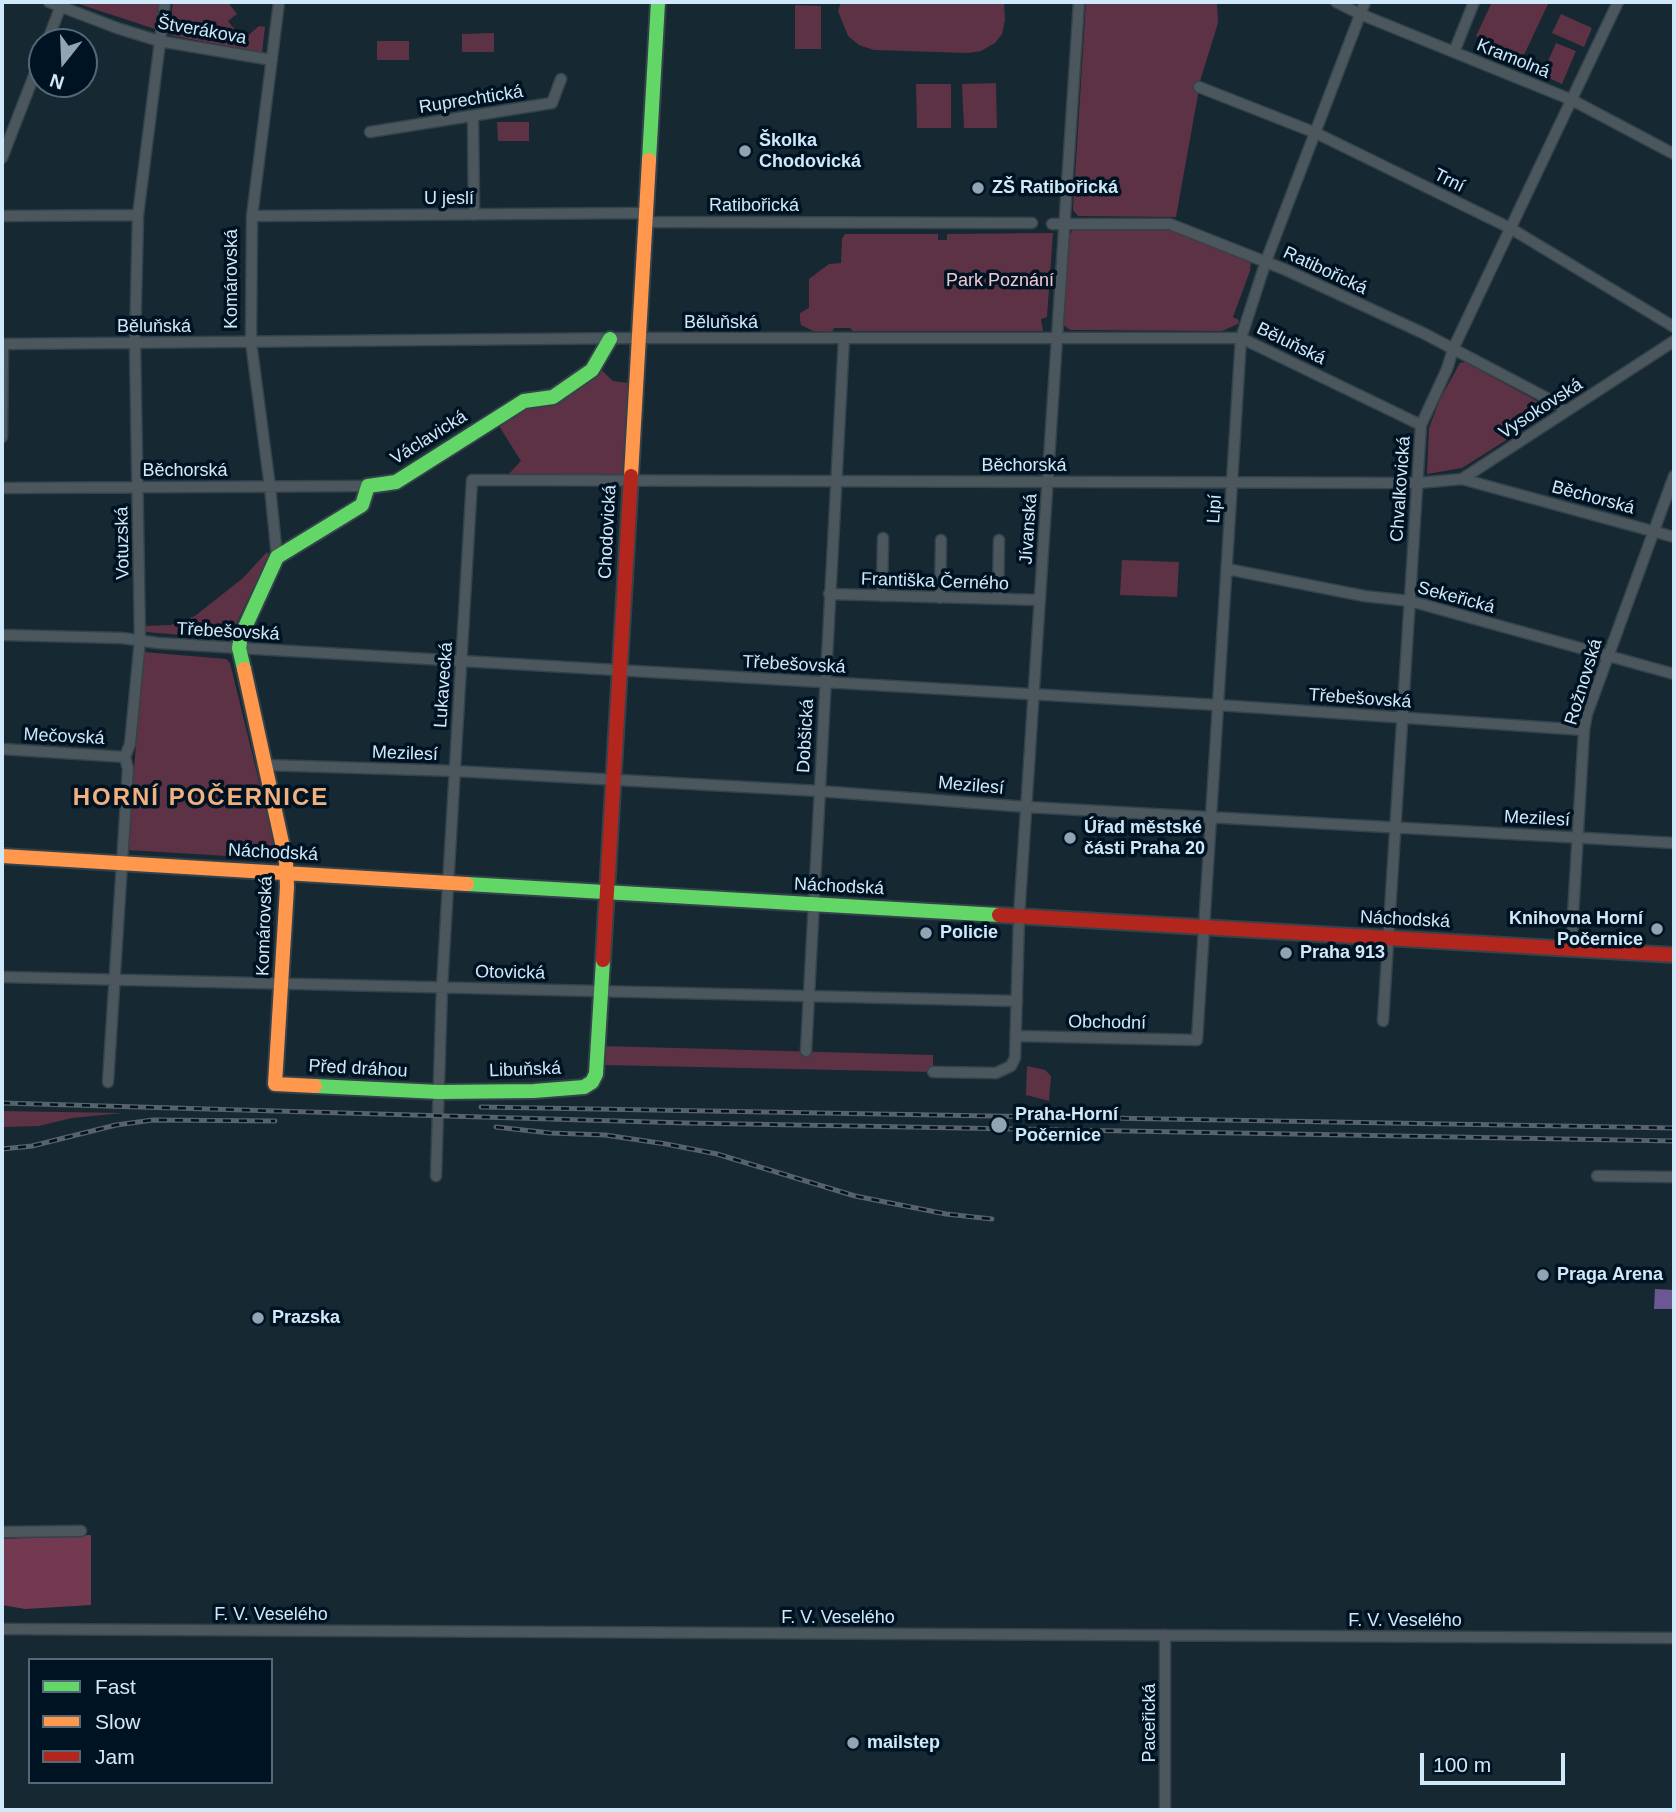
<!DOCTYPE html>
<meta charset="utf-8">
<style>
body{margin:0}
#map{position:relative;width:1676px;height:1812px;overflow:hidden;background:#162832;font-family:Helvetica,sans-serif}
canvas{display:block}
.frame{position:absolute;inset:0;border:4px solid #d0e9fa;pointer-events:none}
.legend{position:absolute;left:28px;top:1658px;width:245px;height:126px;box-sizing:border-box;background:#001322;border:2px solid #536978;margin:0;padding:9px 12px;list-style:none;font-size:21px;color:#d0e9fa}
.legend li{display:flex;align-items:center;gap:14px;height:35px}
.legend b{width:35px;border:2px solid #536978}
.north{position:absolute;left:28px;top:28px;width:70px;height:70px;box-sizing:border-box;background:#001322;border:2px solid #536978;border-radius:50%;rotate:198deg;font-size:19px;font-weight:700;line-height:28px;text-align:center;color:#d0e9fa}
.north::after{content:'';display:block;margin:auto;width:24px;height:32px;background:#8fa5b4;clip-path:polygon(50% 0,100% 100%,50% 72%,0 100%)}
.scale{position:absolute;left:1420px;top:1753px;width:145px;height:32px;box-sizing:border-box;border:4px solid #d0e9fa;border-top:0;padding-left:9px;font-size:21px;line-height:24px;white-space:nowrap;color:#d0e9fa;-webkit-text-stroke:5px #001322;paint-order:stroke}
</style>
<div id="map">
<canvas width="1676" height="1812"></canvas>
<div class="frame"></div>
<ul class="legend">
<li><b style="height:9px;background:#63d668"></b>Fast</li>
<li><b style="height:9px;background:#ff974d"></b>Slow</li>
<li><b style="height:9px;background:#b3261e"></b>Jam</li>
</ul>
<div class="north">N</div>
<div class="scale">100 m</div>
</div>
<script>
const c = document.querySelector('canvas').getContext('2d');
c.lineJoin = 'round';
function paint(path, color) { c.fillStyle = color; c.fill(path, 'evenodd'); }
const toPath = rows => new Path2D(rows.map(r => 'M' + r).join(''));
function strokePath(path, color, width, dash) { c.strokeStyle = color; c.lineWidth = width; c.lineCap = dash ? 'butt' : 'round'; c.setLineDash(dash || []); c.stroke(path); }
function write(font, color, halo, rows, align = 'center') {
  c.font = font + ' Helvetica,sans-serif'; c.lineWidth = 7; c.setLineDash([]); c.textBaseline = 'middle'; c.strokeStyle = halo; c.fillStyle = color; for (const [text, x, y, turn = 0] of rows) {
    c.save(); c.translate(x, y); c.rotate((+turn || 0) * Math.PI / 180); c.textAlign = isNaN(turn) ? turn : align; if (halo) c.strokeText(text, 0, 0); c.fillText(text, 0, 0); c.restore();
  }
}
const green = toPath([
 [74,2,159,2,155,29,79,4],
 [173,2,230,2,230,5,237,14,228,21,243,40,259,26,265,27,262,53,169,35],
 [841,2,1004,2,1005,20,1002,34,995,43,981,51,968,53,874,50,859,45,848,36,838,11],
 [1086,2,1217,2,1218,23,1201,78,1176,217,1078,216,1073,210],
 [1492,2,1549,2,1523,57,1476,36],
 [795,5,821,6,821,49,795,49],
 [1561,14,1592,28,1584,47,1552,33],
 [494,33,494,52,462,52,462,34],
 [377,41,409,41,409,60,377,60],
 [1556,43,1576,51,1562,84,1542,75],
 [996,83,997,128,964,128,962,84],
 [916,84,951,84,951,128,917,128],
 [497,122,529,122,529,141,498,141],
 [1079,228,1175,229,1208,245,1213,244,1222,247,1226,252,1251,262,1250,271,1233,317,1239,320,1238,324,1222,331,1070,330,1062,324,1068,238,1073,229],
 [1053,233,1047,317,1041,319,1043,331,853,331,850,328,834,328,832,332,813,331,801,325,800,320,800,313,809,308,809,279,829,264,841,263,842,239,845,234,938,234,938,240,947,240,947,234],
 [1465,362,1548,407,1549,413,1462,468,1427,474,1429,428,1440,399,1460,363],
 [597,366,613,381,629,383,623,477,506,477,521,461,499,426,521,410,550,402],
 [267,552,269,555,229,639,146,632,146,626,171,625,195,616,243,578],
 [1122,560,1179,562,1177,597,1120,595],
 [144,652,226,659,230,663,278,859,127,850],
 [602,1046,933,1055,933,1072,601,1065],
 [1027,1066,1045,1070,1051,1076,1049,1101,1026,1095],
 [2,1111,123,1113,72,1118,39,1126,2,1127]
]);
const forest = toPath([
 [91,1535,91,1605,25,1609,2,1605,2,1539]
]);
const water = toPath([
 [1655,1289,1674,1290,1674,1309,1654,1309]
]);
const street = toPath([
 [49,2,117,28,159,41,272,60],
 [1336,2,1360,14,1572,100,1674,154],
 [47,42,62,3],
 [1454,52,1474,2],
 [1199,87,1316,133,1510,228,1674,327],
 [473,117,474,215],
 [370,132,552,103,561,79],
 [2,158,42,55],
 [2,216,138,215],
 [252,216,640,213,652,222,1032,223],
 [1052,224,1170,224,1286,270,1423,333,1560,405,1564,412],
 [2,344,639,338,1241,338,1421,425],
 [2,437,3,344],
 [1462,479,1674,537],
 [2,488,368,486],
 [277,557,270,487,251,342,252,216,279,2],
 [1227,569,1364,596,1410,601,1674,674],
 [829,594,1040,600],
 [882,596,883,538],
 [940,598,941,540],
 [998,599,999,540],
 [2,635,122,638,158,643,239,648,1218,705,1584,730],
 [2,749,125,757],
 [266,765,455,771,819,791,1027,807,1674,843],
 [1571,949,1584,730,1587,714,1674,476],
 [2,977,1017,1001],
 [1383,1021,1421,425,1447,369,1453,349,1618,2],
 [1016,1036,1197,1040,1241,338,1266,261,1365,2],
 [806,1051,844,338],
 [933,1072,996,1073,1011,1066,1015,1058,1019,917,1079,2],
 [108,1082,128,769,125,757,130,744,140,640,135,343,138,215,165,2],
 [436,1176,442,987,472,480,1418,483,1462,479,1674,341],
 [1597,1176,1674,1177],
 [2,1532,81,1531],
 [2,1629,1674,1638],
 [1165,1635,1165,1810]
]);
const fast = toPath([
 [649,160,658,2],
 [244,669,239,648,241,636,277,557,362,505,368,486,396,482,524,401,553,397,592,370,610,339],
 [467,884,999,915],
 [315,1086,439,1092,534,1091,584,1087,592,1082,596,1074,603,960]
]);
const slow = toPath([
 [631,476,649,160],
 [244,669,286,861,287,887,275,1084,315,1086],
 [2,856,467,884]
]);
const jam = toPath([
 [999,915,1674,955],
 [603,960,631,476]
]);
const rail = toPath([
 [2,1103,687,1123,1674,1141],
 [481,1107,1674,1128],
 [496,1127,550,1133,605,1135,666,1144,717,1154,855,1196,946,1214,992,1219],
 [2,1149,32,1146,116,1125,153,1120,275,1121]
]);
const markers = [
 [745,151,7,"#8fa5b4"],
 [978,188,7,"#8fa5b4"],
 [1070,838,7,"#8fa5b4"],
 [1657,929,7,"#8fa5b4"],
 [926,933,7,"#8fa5b4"],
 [1286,953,7,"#8fa5b4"],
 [999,1125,9,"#8fa5b4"],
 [1543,1275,7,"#8fa5b4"],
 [258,1318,7,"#8fa5b4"],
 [853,1743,7,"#8fa5b4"]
];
const streetNames = [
 ["Štverákova",202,31,10],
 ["Kramolná",1513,59,22],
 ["Ruprechtická",471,100,-9],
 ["Trní",1449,181,26],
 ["U jeslí",449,199],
 ["Ratibořická",754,206],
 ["Ratibořická",1325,271,25],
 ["Komárovská",232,279,-90],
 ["Běluňská",721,323],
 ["Běluňská",154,327],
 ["Běluňská",1291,344,26],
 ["Vysokovská",1541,409,-33],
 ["Václavická",429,438,-32],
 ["Běchorská",1024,466],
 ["Běchorská",185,471],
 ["Chvalkovická",1401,489,-86],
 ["Běchorská",1593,498,15],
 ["Lipí",1215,509,-86],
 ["Jívanská",1029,529,-86],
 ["Chodovická",608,532,-87],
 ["Votuzská",123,543,-91],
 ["Františka Černého",935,582,2],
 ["Sekeřická",1456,598,15],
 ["Třebešovská",228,632,3],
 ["Třebešovská",794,665,3],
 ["Rožnovská",1584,682,-73],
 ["Lukavecká",444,685,-86],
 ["Třebešovská",1360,699,4],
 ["Dobšická",806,736,-87],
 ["Mečovská",64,737,3],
 ["Mezilesí",405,754,2],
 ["Mezilesí",971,786,5],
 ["Mezilesí",1537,819,3],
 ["Náchodská",273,853,3],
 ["Náchodská",839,887,3],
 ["Náchodská",1405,920,3],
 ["Komárovská",265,926,-88],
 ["Otovická",510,973,1],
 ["Obchodní",1107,1023,1],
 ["Před dráhou",358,1069,3],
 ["Libuňská",525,1070,-2],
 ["F. V. Veselého",271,1615],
 ["F. V. Veselého",838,1618],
 ["F. V. Veselého",1405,1621],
 ["Paceřická",1150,1723,-90]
];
const poiNames = [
 ["Školka",759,141],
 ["Chodovická",759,162],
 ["ZŠ Ratibořická",992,188],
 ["Úřad městské",1084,828],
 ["části Praha 20",1084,849],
 ["Knihovna Horní",1643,919,"right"],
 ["Počernice",1643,940,"right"],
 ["Policie",940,933],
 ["Praha 913",1300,953],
 ["Praha-Horní",1015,1115],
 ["Počernice",1015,1136],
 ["Praga Arena",1557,1275],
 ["Prazska",272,1318],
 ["mailstep",867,1743]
];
const parkNames = [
 ["Park Poznání",1000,281]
];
const districtNames = [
 ["HORNÍ POČERNICE",201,798]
];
paint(green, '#5d3244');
paint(forest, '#733950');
paint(water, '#6b5893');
strokePath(street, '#33424b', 13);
strokePath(fast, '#33424b', 18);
strokePath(slow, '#33424b', 18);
strokePath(jam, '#33424b', 18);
strokePath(street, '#4c575d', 10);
strokePath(fast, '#63d668', 14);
strokePath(slow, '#ff974d', 14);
strokePath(jam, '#b3261e', 14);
strokePath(rail, '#576369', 5);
strokePath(rail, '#001322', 2.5, [8]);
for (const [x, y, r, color] of markers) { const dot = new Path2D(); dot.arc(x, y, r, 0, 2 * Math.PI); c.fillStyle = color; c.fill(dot); strokePath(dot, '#001322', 2.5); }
write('18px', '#d0e9fa', '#001322', streetNames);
write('bold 18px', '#d0e9fa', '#001322', poiNames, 'left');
write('18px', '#f2c7d4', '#001322', parkNames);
c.letterSpacing = '2px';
write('bold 24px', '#f1b07e', '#001322', districtNames);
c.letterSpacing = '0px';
</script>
